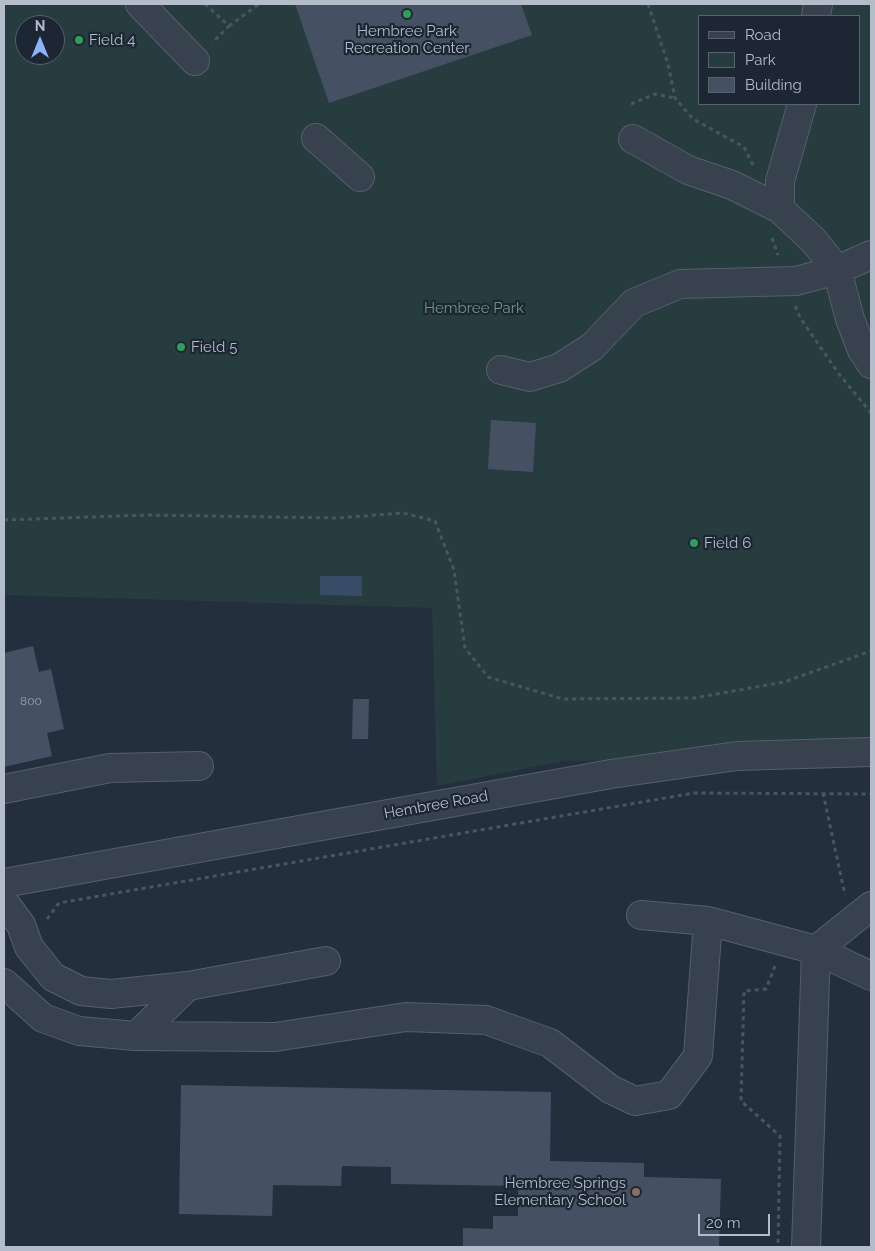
<!DOCTYPE html>
<style>
body{margin:0}
#map{position:relative;width:875px;height:1251px;overflow:hidden;background:#242f3e;font-family:Raleway,sans-serif}
canvas{display:block}
.frame{position:absolute;inset:0;border:5px solid #b4bcc9;pointer-events:none}
.legend{position:absolute;left:698px;top:15px;width:162px;height:90px;box-sizing:border-box;background:#1d2633;border:1px solid #59626f;margin:0;padding:6px 9px;list-style:none;font-size:15px;color:#b4bcc9}
.legend li{display:flex;align-items:center;gap:10px;height:25px}
.legend b{width:25px;border:1px solid #59626f}
.north{position:absolute;left:15px;top:15px;width:50px;height:50px;box-sizing:border-box;background:#1d2633;border:1px solid #59626f;border-radius:50%;rotate:0deg;font-size:14px;font-weight:700;line-height:20px;text-align:center;color:#b4bcc9}
.north::after{content:'';display:block;margin:auto;width:18px;height:22px;background:#8ab4f8;clip-path:polygon(50% 0,100% 100%,50% 72%,0 100%)}
.scale{position:absolute;left:698px;top:1214px;width:72px;height:22px;box-sizing:border-box;border:2px solid #b4bcc9;border-top:0;padding-left:6px;font-size:15px;line-height:18px;white-space:nowrap;color:#b4bcc9;-webkit-text-stroke:4px #1d2633;paint-order:stroke}
</style>
<div id="map">
<canvas width="875" height="1251"></canvas>
<div class="frame"></div>
<ul class="legend">
<li><b style="height:6px;background:#38414e"></b>Road</li>
<li><b style="height:14px;background:#263c3f"></b>Park</li>
<li><b style="height:14px;background:#455162"></b>Building</li>
</ul>
<div class="north">N</div>
<div class="scale">20 m</div>
</div>
<script>
const c = document.querySelector('canvas').getContext('2d');
c.lineJoin = 'round';
function paint(path, color) { c.fillStyle = color; c.fill(path, 'evenodd'); }
const toPath = rows => new Path2D(rows.map(r => 'M' + r).join(''));
function strokePath(path, color, width, dash) { c.strokeStyle = color; c.lineWidth = width; c.lineCap = dash ? 'butt' : 'round'; c.setLineDash(dash || []); c.stroke(path); }
function write(font, color, halo, rows, align = 'center') {
  c.font = font + ' Raleway,sans-serif'; c.lineWidth = 4.5; c.setLineDash([]); c.textBaseline = 'middle'; c.strokeStyle = halo; c.fillStyle = color; for (const [text, x, y, turn = 0] of rows) {
    c.save(); c.translate(x, y); c.rotate((+turn || 0) * Math.PI / 180); c.textAlign = isNaN(turn) ? turn : align; if (halo) c.strokeText(text, 0, 0); c.fillText(text, 0, 0); c.restore();
  }
}
const green = toPath([
 [4,4,871,4,871,753,801,759,564,761,437,786,432,608,4,595],
 [699,16,859,16,859,104,699,104],
 [25,25,55,25,55,55,25,55]
]);
const water = toPath([
 [320,576,362,576,362,596,320,595]
]);
const building = toPath([
 [295,4,521,4,532,35,329,103],
 [491,420,536,423,533,472,488,469],
 [33,646,39,672,51,669,64,729,47,733,52,756,4,767,4,653],
 [353,699,369,699,368,739,352,739],
 [181,1085,551,1092,550,1161,644,1163,644,1177,721,1179,719,1247,463,1247,463,1228,493,1229,493,1216,518,1216,518,1186,391,1184,391,1167,342,1166,341,1186,273,1185,272,1216,179,1214]
]);
const path = toPath([
 [205,4,229,26,212,43],
 [648,4,668,64,675,98,693,119,744,147,754,167],
 [229,26,259,4],
 [631,104,655,94,675,98],
 [772,238,778,255],
 [795,306,801,319,839,374,871,413],
 [4,520,148,515,337,518,403,513,435,521,454,570,465,648,488,677,563,699,694,698,784,682,871,651],
 [823,793,845,895],
 [47,919,59,903,694,793,871,794],
 [775,966,766,989,744,991,741,1101,780,1136,778,1247]
]);
const minor = toPath([
 [140,4,195,61],
 [816,16,818,4],
 [802,104,780,181,780,209,814,241,837,270,850,319,862,350,871,364],
 [316,138,360,177],
 [633,139,688,170,732,185,780,209],
 [501,370,530,377,559,368,592,347,634,303,680,284,796,281,837,270,871,255],
 [4,789,110,768,199,766],
 [4,883,611,774,737,756,871,752],
 [4,902,21,925,29,947,53,977,81,991,111,994,188,986,326,961],
 [641,915,708,921,816,950,871,976],
 [4,983,43,1018,79,1031,136,1036,275,1037,406,1017,486,1020,550,1043,610,1089,635,1101,669,1095,698,1056,708,921],
 [136,1036,188,986],
 [806,1247,816,950,871,906]
]);
const markers = [
 [407,14,5,"#2e9e5b"],
 [79,40,5,"#2e9e5b"],
 [181,347,5,"#2e9e5b"],
 [694,543,5,"#2e9e5b"],
 [636,1192,5,"#8d6e63"]
];
const numberNames = [
 ["800",31,701]
];
const poiNames = [
 ["Hembree Park",407,31,"center"],
 ["Recreation Center",407,48,"center"],
 ["Field 4",89,40],
 ["Field 5",191,347],
 ["Field 6",704,543],
 ["Hembree Springs",626,1183,"right"],
 ["Elementary School",626,1200,"right"]
];
const parkNames = [
 ["Hembree Park",474,308]
];
const streetNames = [
 ["Hembree Road",436,805,-10]
];
paint(green, '#263c3f');
paint(water, '#394c67');
paint(building, '#455162');
strokePath(minor, '#565f6c', 30);
strokePath(path, '#44595c', 3, [4, 4]);
strokePath(minor, '#38414e', 28);
for (const [x, y, r, color] of markers) { const dot = new Path2D(); dot.arc(x, y, r, 0, 2 * Math.PI); c.fillStyle = color; c.fill(dot); strokePath(dot, '#1d2633', 2); }
write('12px', '#98a1af', null, numberNames);
write('15px', '#b4bcc9', '#1d2633', poiNames, 'left');
write('15px', '#6b9a76', '#1d2633', parkNames);
write('15px', '#b4bcc9', '#1d2633', streetNames);
</script>
